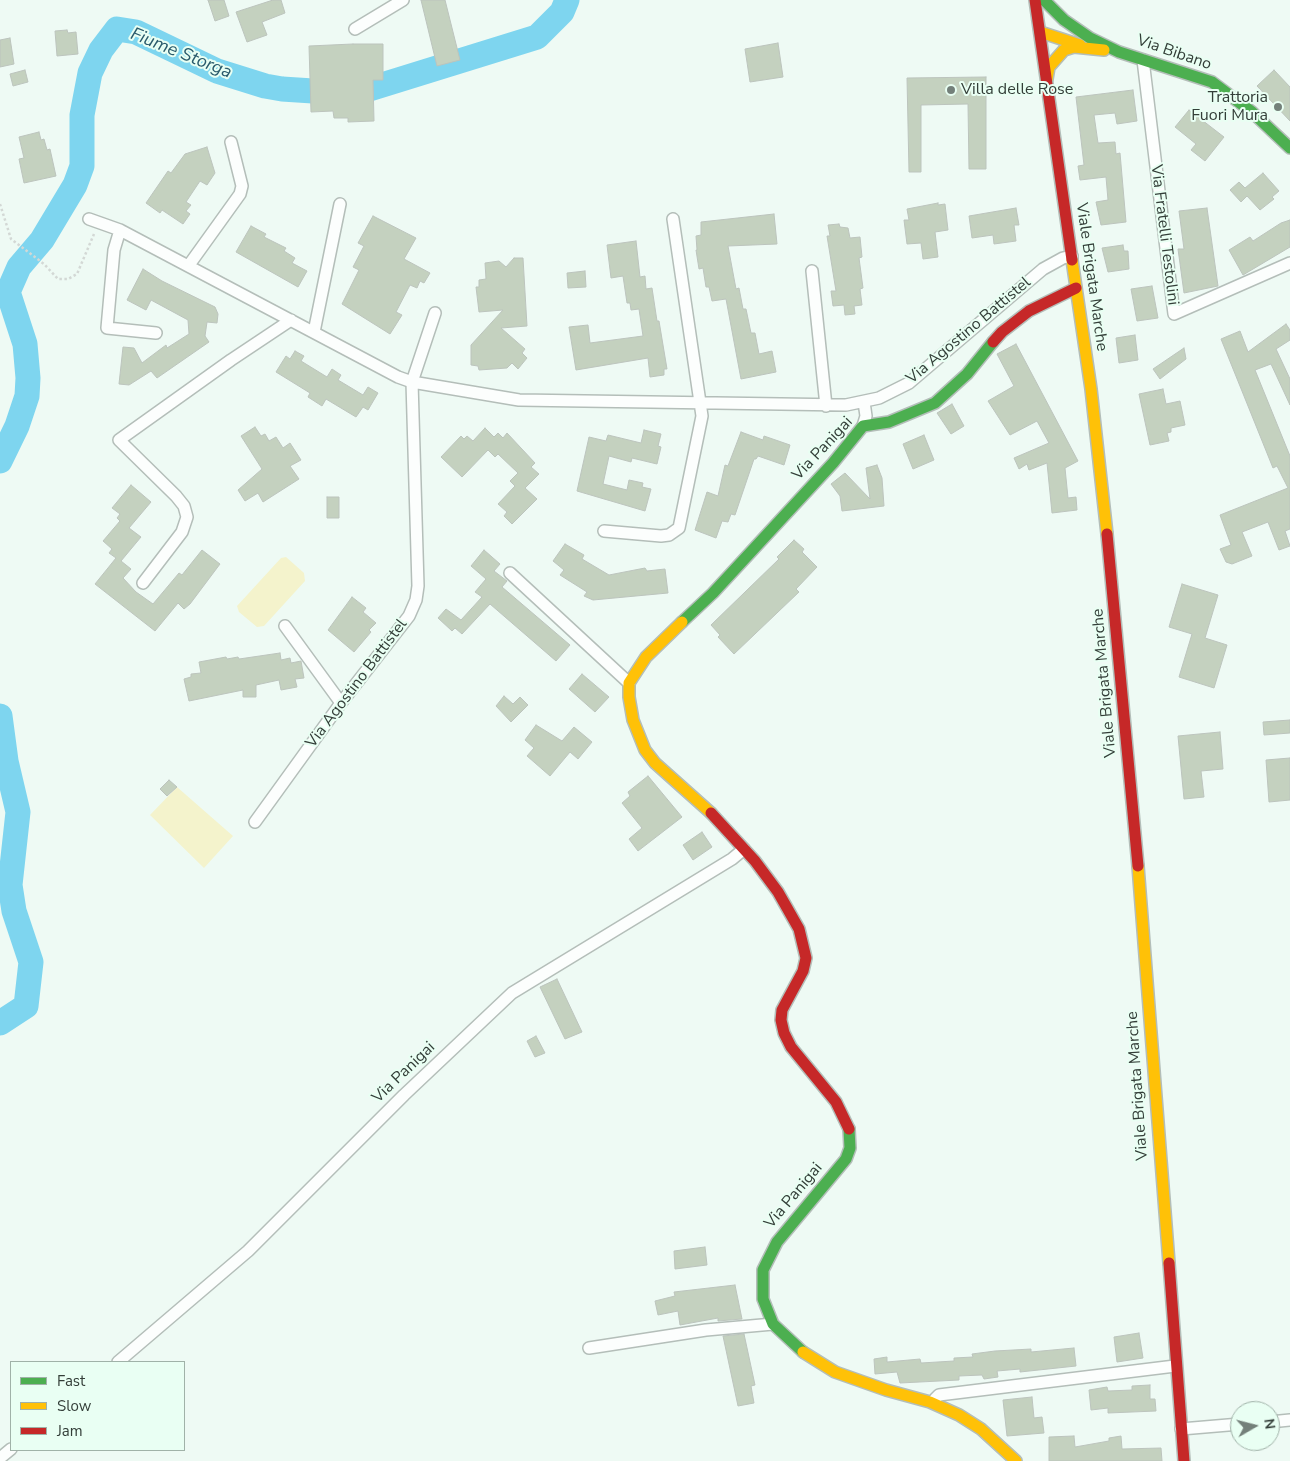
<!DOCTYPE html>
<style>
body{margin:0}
#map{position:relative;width:1290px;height:1461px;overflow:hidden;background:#eefaf4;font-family:"Nunito Sans",sans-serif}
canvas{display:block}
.legend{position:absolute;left:10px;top:1361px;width:175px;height:90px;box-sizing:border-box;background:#e9fff3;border:1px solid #a0b2a8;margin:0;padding:6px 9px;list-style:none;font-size:15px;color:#333e38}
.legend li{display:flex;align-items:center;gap:10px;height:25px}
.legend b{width:25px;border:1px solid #a0b2a8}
.north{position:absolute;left:1230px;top:1401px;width:50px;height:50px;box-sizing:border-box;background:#e9fff3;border:1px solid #a0b2a8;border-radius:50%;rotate:82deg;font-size:14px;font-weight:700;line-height:20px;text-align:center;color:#333e38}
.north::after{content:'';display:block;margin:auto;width:18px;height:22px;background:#74807a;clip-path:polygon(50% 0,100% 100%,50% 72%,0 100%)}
</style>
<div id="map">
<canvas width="1290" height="1461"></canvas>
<ul class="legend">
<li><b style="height:6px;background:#4caf50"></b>Fast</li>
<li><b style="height:6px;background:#ffc107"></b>Slow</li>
<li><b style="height:6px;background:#c62828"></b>Jam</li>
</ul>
<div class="north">N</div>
</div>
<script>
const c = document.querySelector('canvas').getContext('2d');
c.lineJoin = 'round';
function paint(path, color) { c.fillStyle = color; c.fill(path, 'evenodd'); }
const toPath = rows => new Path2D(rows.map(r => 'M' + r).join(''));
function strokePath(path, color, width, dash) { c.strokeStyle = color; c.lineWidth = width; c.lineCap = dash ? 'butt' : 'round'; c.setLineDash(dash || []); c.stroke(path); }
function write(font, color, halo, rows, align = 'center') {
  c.font = font + ' "Nunito Sans",sans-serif'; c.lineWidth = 4; c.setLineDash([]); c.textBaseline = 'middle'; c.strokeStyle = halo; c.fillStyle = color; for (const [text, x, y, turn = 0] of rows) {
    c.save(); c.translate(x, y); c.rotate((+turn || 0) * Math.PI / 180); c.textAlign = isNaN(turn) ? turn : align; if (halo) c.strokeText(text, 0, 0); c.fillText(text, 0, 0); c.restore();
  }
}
const green = toPath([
 [286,557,304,573,305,581,264,626,257,627,239,612,237,606,281,558],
 [177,787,233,836,204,868,150,815]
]);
const river = toPath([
 [0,461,17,426,27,396,28,378,25,344,8,292,19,267,42,240,75,185,82,166,82,115,90,73,101,50,117,29,136,32,217,71,265,86,282,89,344,93,366,90,537,37,562,12,567,0],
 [0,716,6,761,18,812,10,885,14,911,31,962,26,1006,0,1023]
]);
const building = toPath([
 [208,0,224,0,229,16,215,21,208,0],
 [273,0,281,0,285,13,262,22,267,35,247,42,236,12,273,0],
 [421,0,445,0,460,60,437,66,421,0],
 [67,30,68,33,76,32,78,54,57,56,55,31,67,30],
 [10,38,14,64,0,67,0,40,10,38],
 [778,43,783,77,750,82,745,49,778,43],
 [353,44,383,44,383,80,373,80,374,121,348,122,348,118,334,118,333,111,311,112,309,46,353,44],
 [25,70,28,82,13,86,10,74,25,70],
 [1274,70,1290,87,1290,121,1257,86,1274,70],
 [986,77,986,169,969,169,968,104,921,105,921,172,909,172,907,78,986,77],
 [1133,90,1137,121,1117,124,1115,113,1094,115,1098,143,1115,142,1116,154,1120,153,1126,222,1101,225,1096,202,1108,200,1106,177,1080,180,1078,166,1084,165,1076,97,1133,90],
 [1189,110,1224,137,1205,161,1191,150,1196,144,1175,127,1189,110],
 [39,132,41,140,44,139,47,150,50,149,56,176,24,183,19,159,24,158,19,137,39,132],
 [207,147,215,173,207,185,200,181,186,202,191,205,186,211,190,214,183,224,162,210,160,213,146,203,168,171,171,173,185,154,207,147],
 [1263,173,1279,191,1272,197,1274,199,1260,210,1247,196,1241,202,1230,190,1239,182,1245,188,1263,173],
 [938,203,938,205,945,204,948,230,935,232,938,257,923,259,921,243,907,244,904,220,909,220,907,209,938,203],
 [1016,208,1019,225,1014,225,1016,241,994,244,993,235,972,238,969,216,1016,208],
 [1207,208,1218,286,1184,293,1178,249,1184,249,1179,211,1207,208],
 [774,214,777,244,728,246,736,289,739,288,743,309,746,309,751,333,755,333,759,354,772,351,776,372,741,379,726,299,712,301,709,287,706,287,703,268,699,269,696,250,697,250,696,236,701,235,701,222,774,214],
 [373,216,416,238,404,259,430,273,424,283,420,281,417,288,410,285,396,312,402,315,390,334,342,304,359,270,353,267,364,246,358,243,373,216],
 [1290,220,1290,247,1243,275,1229,250,1250,237,1253,241,1281,223,1290,220],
 [839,224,840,227,848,228,850,238,860,237,862,257,859,258,863,288,860,289,862,305,854,306,855,314,845,315,844,305,833,306,831,291,836,291,827,236,830,236,828,225,839,224],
 [251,226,266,234,264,237,286,248,284,251,295,258,292,263,307,271,298,287,236,252,251,226],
 [636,241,640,277,645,276,646,289,652,288,657,321,659,321,667,369,664,369,664,375,650,377,648,358,576,370,569,327,588,325,590,343,643,336,639,309,631,310,630,303,627,303,623,276,611,278,607,245,636,241],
 [1123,245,1124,251,1128,251,1129,269,1108,272,1102,248,1123,245],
 [514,258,523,258,527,326,501,328,525,349,522,353,527,358,518,369,512,363,507,368,479,370,478,366,471,365,471,345,503,310,479,312,476,287,479,287,479,280,486,279,485,263,499,261,506,267,514,258],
 [143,269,162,281,215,307,218,314,217,323,207,322,205,336,209,342,157,378,151,371,129,385,119,384,123,347,134,348,142,363,166,345,167,348,189,334,188,320,151,300,146,310,127,300,143,269],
 [585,271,586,287,568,288,567,273,585,271],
 [1152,286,1158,318,1137,321,1131,289,1152,286],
 [1286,324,1290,330,1290,340,1276,349,1290,379,1290,405,1271,364,1255,370,1290,456,1290,529,1285,531,1290,546,1279,550,1268,522,1242,532,1252,556,1232,564,1226,562,1220,549,1231,545,1220,515,1288,488,1277,466,1273,468,1221,339,1240,331,1248,352,1286,324],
 [1135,335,1138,360,1119,363,1116,338,1135,335],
 [1016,344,1078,461,1065,468,1068,498,1076,497,1077,510,1052,513,1047,463,1029,470,1027,464,1019,469,1014,458,1049,443,1037,421,1010,435,988,401,1014,386,997,354,1016,344],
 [1184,348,1186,359,1160,379,1153,369,1184,348],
 [295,351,304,356,301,361,327,377,332,369,341,375,338,380,363,395,368,387,378,393,368,410,363,407,356,417,326,399,322,406,308,397,310,393,276,372,286,356,290,359,295,351],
 [1163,389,1166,404,1180,401,1185,425,1171,428,1171,432,1167,433,1169,441,1150,445,1139,394,1163,389],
 [952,404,964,426,951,434,937,413,952,404],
 [255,427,261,436,265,434,269,441,276,437,283,448,290,443,301,460,290,466,299,479,263,502,258,493,245,501,238,490,262,469,241,436,255,427],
 [485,428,494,437,498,433,503,438,507,433,535,463,531,467,539,474,525,488,537,499,512,524,504,516,507,512,498,504,515,486,510,481,518,473,498,454,495,457,488,450,462,477,441,457,461,436,464,439,467,436,473,441,485,428],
 [644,430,661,434,658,446,661,447,657,464,632,458,631,462,609,456,603,484,627,490,629,480,643,483,642,487,651,489,645,511,577,491,589,437,606,441,608,435,641,443,644,430],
 [741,432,763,440,764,436,790,445,784,465,758,456,756,459,754,459,735,515,731,514,728,522,722,521,716,538,695,530,707,492,718,496,725,465,728,466,741,432],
 [924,435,934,460,913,469,903,444,924,435],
 [877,465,882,478,884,506,842,511,840,496,831,484,845,473,870,499,866,468,877,465],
 [131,485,151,502,129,528,141,537,121,561,131,569,123,578,136,592,153,604,179,573,182,575,202,550,220,564,190,604,184,609,178,603,155,631,95,584,116,558,109,553,112,549,103,541,120,521,117,518,120,514,112,508,131,485],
 [327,497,339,497,339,518,327,518,327,497],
 [794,540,804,549,802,552,817,567,796,589,799,592,734,654,718,637,720,635,711,625,779,559,777,557,794,540],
 [565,544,584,555,582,559,609,575,645,568,647,571,665,569,668,593,593,600,584,596,587,592,560,575,564,570,553,561,565,544],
 [484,550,500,564,494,571,507,581,502,587,570,645,556,661,490,604,462,634,455,628,452,631,438,618,446,609,461,620,482,597,475,592,486,579,471,566,484,550],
 [1182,584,1218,595,1205,638,1227,645,1214,688,1179,677,1192,634,1169,627,1182,584],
 [352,597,366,608,363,612,376,623,369,630,371,632,354,652,328,630,352,597],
 [280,653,281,660,290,658,291,663,301,661,304,678,295,679,297,687,281,690,279,680,256,685,256,697,243,697,243,690,189,701,184,679,191,677,191,674,201,673,199,662,226,657,227,659,238,657,239,659,280,653],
 [582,674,609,697,595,712,569,689,582,674],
 [504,696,513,704,520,697,528,705,511,722,496,706,504,696],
 [1290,720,1290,733,1264,735,1263,722,1290,720],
 [536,725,562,741,574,727,592,742,578,759,570,752,550,776,527,756,534,748,525,740,536,725],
 [1220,732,1223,769,1201,771,1204,797,1184,799,1178,736,1220,732],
 [1290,758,1290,800,1269,802,1266,760,1290,758],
 [648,776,682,817,638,851,629,839,642,828,622,803,630,796,628,792,648,776],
 [169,780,177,787,167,796,160,789,169,780],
 [702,832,712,847,693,860,683,845,702,832],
 [557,979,582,1032,565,1039,540,987,557,979],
 [536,1036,545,1053,535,1057,527,1041,536,1036],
 [705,1247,707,1265,675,1269,674,1251,705,1247],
 [735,1285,742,1319,718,1321,718,1318,680,1325,678,1311,658,1315,655,1301,675,1296,674,1292,735,1285],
 [1139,1333,1143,1358,1117,1362,1114,1337,1139,1333],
 [744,1334,755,1385,751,1386,754,1403,738,1406,723,1336,744,1334],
 [1074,1348,1076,1366,1020,1372,1020,1369,997,1371,998,1377,984,1379,982,1375,959,1376,959,1380,900,1383,897,1372,875,1374,874,1359,887,1357,887,1362,920,1359,921,1363,954,1361,954,1358,973,1357,972,1354,995,1351,1031,1349,1031,1352,1074,1348],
 [1150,1385,1150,1399,1155,1399,1156,1411,1108,1413,1108,1408,1091,1410,1089,1390,1107,1387,1108,1391,1132,1390,1132,1386,1150,1385],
 [1032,1397,1034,1418,1042,1417,1044,1433,1007,1436,1003,1400,1032,1397],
 [1074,1436,1075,1447,1109,1441,1109,1438,1121,1436,1122,1449,1161,1448,1162,1461,1049,1461,1049,1437,1074,1436]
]);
const path = toPath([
 [0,204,11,239,44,264,58,279,68,279,77,274,94,234]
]);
const street = toPath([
 [355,29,403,0],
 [1143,60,1174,314,1290,263],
 [89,219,120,230],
 [189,265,240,194,242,186,231,142],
 [812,271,826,406],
 [314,332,340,204],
 [156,333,107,328,114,250,120,230,398,377,412,382,519,400,846,405,879,398,909,383,1043,269,1063,258,1072,256],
 [863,426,866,416,864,402],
 [604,531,661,536,669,535,679,528,702,416,673,219],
 [510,573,629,683],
 [143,583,182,532,187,517,184,506,176,496,119,440,231,360,291,320],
 [285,626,341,703],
 [255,822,341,703,409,616,416,600,418,586,412,382,435,313],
 [589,1348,706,1330,773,1324],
 [118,1362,248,1251,404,1095,512,993,732,859,744,849],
 [935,1399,939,1395,1175,1366],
 [1270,1422,1290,1420],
 [1181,1429,1240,1424],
 [0,1458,11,1449]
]);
const fast = toPath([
 [1044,0,1064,20,1090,38,1119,52,1212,82,1252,112,1290,148],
 [682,622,713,593,833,463,863,426,889,422,935,403,967,374,993,342],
 [803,1352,773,1324,763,1299,763,1270,777,1242,846,1159,850,1148,849,1129]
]);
const slow = toPath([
 [1040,32,1080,45],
 [1047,79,1049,67,1064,50,1074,47,1104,50],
 [1072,260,1091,389,1107,534],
 [682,622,646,657,629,683,629,697,633,720,645,750,655,763,711,813],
 [1138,866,1169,1263],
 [803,1352,835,1372,886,1390,930,1402,959,1415,981,1429,1016,1461]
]);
const jam = toPath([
 [1035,0,1072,260],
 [993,342,1002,332,1029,311,1076,288],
 [1107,534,1138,866],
 [711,813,755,861,778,892,799,929,806,958,803,971,782,1010,781,1020,784,1033,791,1047,836,1102,849,1129],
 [1169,1263,1184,1461]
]);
const markers = [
 [951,90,5,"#74807a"],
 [1278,107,5,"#74807a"]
];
const streetNames = [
 ["Via Bibano",1174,53,19],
 ["Via Fratelli Testolini",1164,235,83],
 ["Viale Brigata Marche",1091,277,82],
 ["Via Agostino Battistel",969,331,-40],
 ["Via Panigai",823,449,-47],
 ["Viale Brigata Marche",1105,683,-95],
 ["Via Agostino Battistel",357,684,-53],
 ["Via Panigai",404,1073,-44],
 ["Viale Brigata Marche",1138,1086,-94],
 ["Via Panigai",794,1196,-50]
];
const poiNames = [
 ["Villa delle Rose",961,90],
 ["Trattoria",1268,98,"right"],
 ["Fuori Mura",1268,116,"right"]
];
const waterNames = [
 ["Fiume Storga",181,54,22]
];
paint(green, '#f4f3cc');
strokePath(river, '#7ed5ef', 25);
paint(building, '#c4d1bf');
strokePath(building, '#bcc4bd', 1);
strokePath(street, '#b4beb9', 14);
strokePath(fast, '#b4beb9', 14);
strokePath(slow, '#b4beb9', 14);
strokePath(jam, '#b4beb9', 14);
strokePath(path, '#d3d8d5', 2.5, [2.5, 2.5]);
strokePath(street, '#fcfefd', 11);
strokePath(fast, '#4caf50', 11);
strokePath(slow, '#ffc107', 11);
strokePath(jam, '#c62828', 11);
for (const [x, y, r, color] of markers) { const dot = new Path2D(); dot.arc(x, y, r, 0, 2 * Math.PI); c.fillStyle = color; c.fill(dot); strokePath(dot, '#e9fff3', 2); }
write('16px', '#333e38', '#e9fff3', streetNames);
write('16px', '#333e38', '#e9fff3', poiNames, 'left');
write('italic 18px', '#2a5b6c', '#e9fff3', waterNames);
</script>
